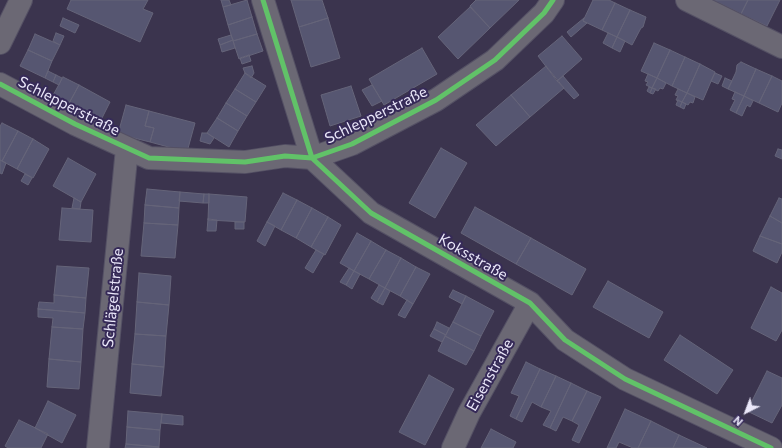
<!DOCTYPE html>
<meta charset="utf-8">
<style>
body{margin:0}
#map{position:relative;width:782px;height:448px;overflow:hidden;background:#3b344e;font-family:Commissioner,sans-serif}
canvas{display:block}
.north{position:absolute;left:726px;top:392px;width:40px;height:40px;-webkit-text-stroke:3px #362a58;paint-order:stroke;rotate:222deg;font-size:11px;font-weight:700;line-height:16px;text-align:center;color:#ebe8fa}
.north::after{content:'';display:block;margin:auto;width:14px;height:18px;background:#ebe8fa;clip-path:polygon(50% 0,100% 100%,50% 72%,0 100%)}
</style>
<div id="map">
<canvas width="782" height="448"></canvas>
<div class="north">N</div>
</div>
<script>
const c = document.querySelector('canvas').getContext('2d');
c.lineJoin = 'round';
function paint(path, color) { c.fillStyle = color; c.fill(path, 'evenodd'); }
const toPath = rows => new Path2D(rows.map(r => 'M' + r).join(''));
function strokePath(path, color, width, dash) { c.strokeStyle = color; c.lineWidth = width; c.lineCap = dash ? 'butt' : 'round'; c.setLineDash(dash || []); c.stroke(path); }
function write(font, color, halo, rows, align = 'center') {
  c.font = font + ' Commissioner,sans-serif'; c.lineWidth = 4; c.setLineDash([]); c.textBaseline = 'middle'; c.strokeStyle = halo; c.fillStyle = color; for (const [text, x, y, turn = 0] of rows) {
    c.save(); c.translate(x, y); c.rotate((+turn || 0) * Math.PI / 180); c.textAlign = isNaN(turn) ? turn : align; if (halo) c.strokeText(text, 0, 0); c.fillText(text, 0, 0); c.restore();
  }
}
const building = toPath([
 [71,0,148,0,143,9,153,13,140,42,67,9,71,0],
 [221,0,229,0,231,5,223,7,221,0],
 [247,0,252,17,228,25,223,7,247,0],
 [291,0,322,0,328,18,299,27,291,0],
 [476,0,519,0,490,28,470,6,476,0],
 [593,0,609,0,615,3,602,30,583,21,593,0],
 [713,0,748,0,741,14,713,0],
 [748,0,780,0,767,26,741,14,748,0],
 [615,3,630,10,617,37,602,30,615,3],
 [470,7,490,28,458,59,438,37,470,7],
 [630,10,646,17,643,27,641,28,632,45,617,37,630,10],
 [252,17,257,34,233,41,228,25,252,17],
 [63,18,79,25,75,33,60,26,63,18],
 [328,18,340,58,311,67,299,27,328,18],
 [584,18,583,21,587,23,571,37,567,32,584,18],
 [56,33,64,36,60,45,53,41,56,33],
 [608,33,617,37,612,48,603,43,608,33],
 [35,34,60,45,52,61,28,50,35,34],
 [257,34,263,51,239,59,233,41,257,34],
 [231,35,233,40,220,45,218,39,231,35],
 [562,36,582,59,557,81,538,56,562,36],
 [617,37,625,41,620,52,612,48,617,37],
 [233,40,235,48,222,52,220,45,233,40],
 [654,43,670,50,657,78,641,71,654,43],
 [422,48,437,74,384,105,369,79,422,48],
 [28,50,52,61,45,78,20,66,28,50],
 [670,50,685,57,672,86,657,78,670,50],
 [249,55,251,61,242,64,240,58,249,55],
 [685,57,700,64,687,93,672,86,685,57],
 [741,62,756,69,744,96,728,89,736,72,737,65,741,62],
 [700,64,715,72,703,100,687,93,700,64],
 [252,66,254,73,251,78,245,73,243,68,252,66],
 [546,66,564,88,530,117,511,95,546,66],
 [756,69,772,76,759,103,744,96,756,69],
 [48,71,56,75,53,82,45,78,48,71],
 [245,73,266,86,256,102,235,89,245,73],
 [715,73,722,76,718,84,711,81,715,73],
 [648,74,657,78,652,88,646,85,648,82,645,81,648,74],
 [56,75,62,78,59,85,53,82,56,75],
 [563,76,579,95,574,99,557,81,563,76],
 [772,76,782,81,782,103,778,112,759,103,772,76],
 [63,77,79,85,67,107,51,99,63,77],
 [657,78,666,83,663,89,660,88,658,91,652,88,657,78],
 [725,78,732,81,728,89,722,86,725,78],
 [79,85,110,102,99,124,67,107,79,85],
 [372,85,382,101,372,106,362,90,372,85],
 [351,86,361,116,330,126,321,95,351,86],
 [649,87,652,88,650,93,647,91,649,87],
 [652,88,656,89,653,94,650,93,652,88],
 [235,89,256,102,247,116,226,103,235,89],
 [678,89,687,93,682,102,676,100,678,96,675,95,678,89],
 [735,92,744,96,736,113,730,110,735,100,732,99,735,92],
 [687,93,695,97,693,103,690,102,688,105,682,102,687,93],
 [511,95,530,117,496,146,476,125,511,95],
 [744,96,753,101,750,107,747,105,742,116,736,113,744,96],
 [678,100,682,102,680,107,676,105,678,100],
 [682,102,686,104,684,109,680,107,682,102],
 [226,103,247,116,238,131,217,118,226,103],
 [126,105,149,111,145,126,154,128,150,142,118,134,126,105],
 [149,111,195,123,187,152,150,142,154,128,145,126,149,111],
 [217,118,238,131,229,147,207,133,217,118],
 [2,123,18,131,2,161,0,160,0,126,2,123],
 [18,131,33,139,17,169,2,161,18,131],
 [202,133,207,133,214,138,210,144,200,141,202,133],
 [33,139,49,149,33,178,17,169,33,139],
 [441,148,467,163,435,218,409,203,441,148],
 [778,149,782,150,782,159,775,156,778,149],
 [68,158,96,174,81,202,53,186,68,158],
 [0,160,6,163,2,174,0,173,0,160],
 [25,174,32,178,28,185,21,181,25,174],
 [147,189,180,192,179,208,145,205,147,189],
 [180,192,204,194,203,203,179,201,180,192],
 [283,193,297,200,281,230,267,222,283,193],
 [204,194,209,194,209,203,203,203,204,194],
 [209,194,247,197,245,222,208,220,209,194],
 [74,198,81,202,80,209,72,208,74,198],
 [779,198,782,199,782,223,770,216,779,198],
 [297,200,312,208,296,238,281,230,297,200],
 [145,205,179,208,178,225,144,223,145,205],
 [475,207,531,238,516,264,461,233,475,207],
 [62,208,93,210,91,242,59,240,62,208],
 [312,208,328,217,311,247,296,238,312,208],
 [770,216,782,223,782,244,760,236,770,216],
 [328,217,341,225,325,255,311,247,328,217],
 [208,219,217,220,216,231,207,231,208,219],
 [235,222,244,222,244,229,235,229,235,222],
 [267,222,275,226,265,246,257,241,267,222],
 [144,223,178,225,175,258,141,256,144,223],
 [357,233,371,241,354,271,340,263,357,233],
 [760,236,782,244,782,252,777,263,753,251,760,236],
 [531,238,586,269,572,295,516,264,531,238],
 [371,241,386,250,369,279,354,271,371,241],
 [316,250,324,254,313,273,305,268,316,250],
 [386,250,401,258,385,288,369,279,386,250],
 [401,258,416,267,400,296,385,288,401,258],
 [57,266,89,268,86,298,54,295,57,266],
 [416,267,430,274,413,304,400,296,416,267],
 [349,268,354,271,346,285,340,282,349,268],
 [354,271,360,274,352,289,346,285,354,271],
 [139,273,171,276,169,305,137,302,139,273],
 [608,281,663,312,649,338,593,307,608,281],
 [379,285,385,288,377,302,371,298,379,285],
 [771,287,782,293,782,330,776,341,751,328,771,287],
 [385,288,390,291,383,305,377,302,385,288],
 [453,290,466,296,462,304,449,297,453,290],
 [54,295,86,298,85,313,38,309,39,302,54,303,54,295],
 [466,296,494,311,481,336,453,322,466,296],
 [407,300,413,304,405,318,398,315,407,300],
 [137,302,169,305,166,336,135,334,137,302],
 [38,309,85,313,83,329,52,327,53,318,38,317,38,309],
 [437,322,449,328,446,335,434,329,437,322],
 [453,322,481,336,474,351,445,336,453,322],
 [52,327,83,329,81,362,49,359,52,327],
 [434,329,446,335,442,342,430,336,434,329],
 [135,334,166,336,164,367,132,364,135,334],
 [680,335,733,370,717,394,664,360,680,335],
 [445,336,474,351,466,365,438,351,445,336],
 [49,359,81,362,79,389,47,387,49,359],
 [526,362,540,369,516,419,510,416,519,396,511,393,526,362],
 [132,364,164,367,161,396,130,393,132,364],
 [540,369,556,376,541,407,532,402,522,422,516,419,540,369],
 [767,371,782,378,782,405,772,423,747,411,767,371],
 [429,375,454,389,425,445,399,432,429,375],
 [556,376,571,383,550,428,543,425,551,411,541,407,556,376],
 [571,383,587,391,572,421,563,417,556,431,550,428,571,383],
 [587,391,601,397,579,443,572,440,579,425,572,421,587,391],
 [48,401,76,415,62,443,35,428,48,401],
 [625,409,651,421,638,448,633,448,619,442,616,448,607,448,625,409],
 [128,411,162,414,160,430,127,427,128,411],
 [162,414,183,416,183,425,161,423,162,414],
 [19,420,48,434,41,448,8,448,5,446,19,420],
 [651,421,679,435,673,448,638,448,651,421],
 [127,427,160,430,159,447,126,444,127,427],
 [491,429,516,442,513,448,481,448,491,429],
 [679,435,707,448,673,448,679,435],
 [126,444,159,447,159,448,125,448,126,444]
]);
const minor = toPath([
 [263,0,312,158,371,213,530,303,565,340,625,379,771,448],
 [687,0,782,47],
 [0,43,21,0],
 [0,84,75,124,149,158,245,162,285,156,312,158,352,144,436,100,495,60,544,13,553,0],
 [98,448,127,148],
 [453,448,469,413,530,303]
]);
const cycleway = toPath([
 [263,0,312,158,371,213,530,303,565,340,625,379,771,448],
 [0,84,75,124,149,158,245,162,285,156,312,158,352,144,436,100,495,60,544,13,553,0]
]);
const streetNames = [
 ["Schlepperstraße",69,106,27],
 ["Schlepperstraße",376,115,-26],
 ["Koksstraße",473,257,30],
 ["Schlägelstraße",113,298,-84],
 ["Eisenstraße",490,375,-61]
];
paint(building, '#565671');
strokePath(building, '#656479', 1);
strokePath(minor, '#545064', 24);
strokePath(minor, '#6b6874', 22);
strokePath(cycleway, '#61c268', 5);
write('15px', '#ebe8fa', '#362a58', streetNames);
</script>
